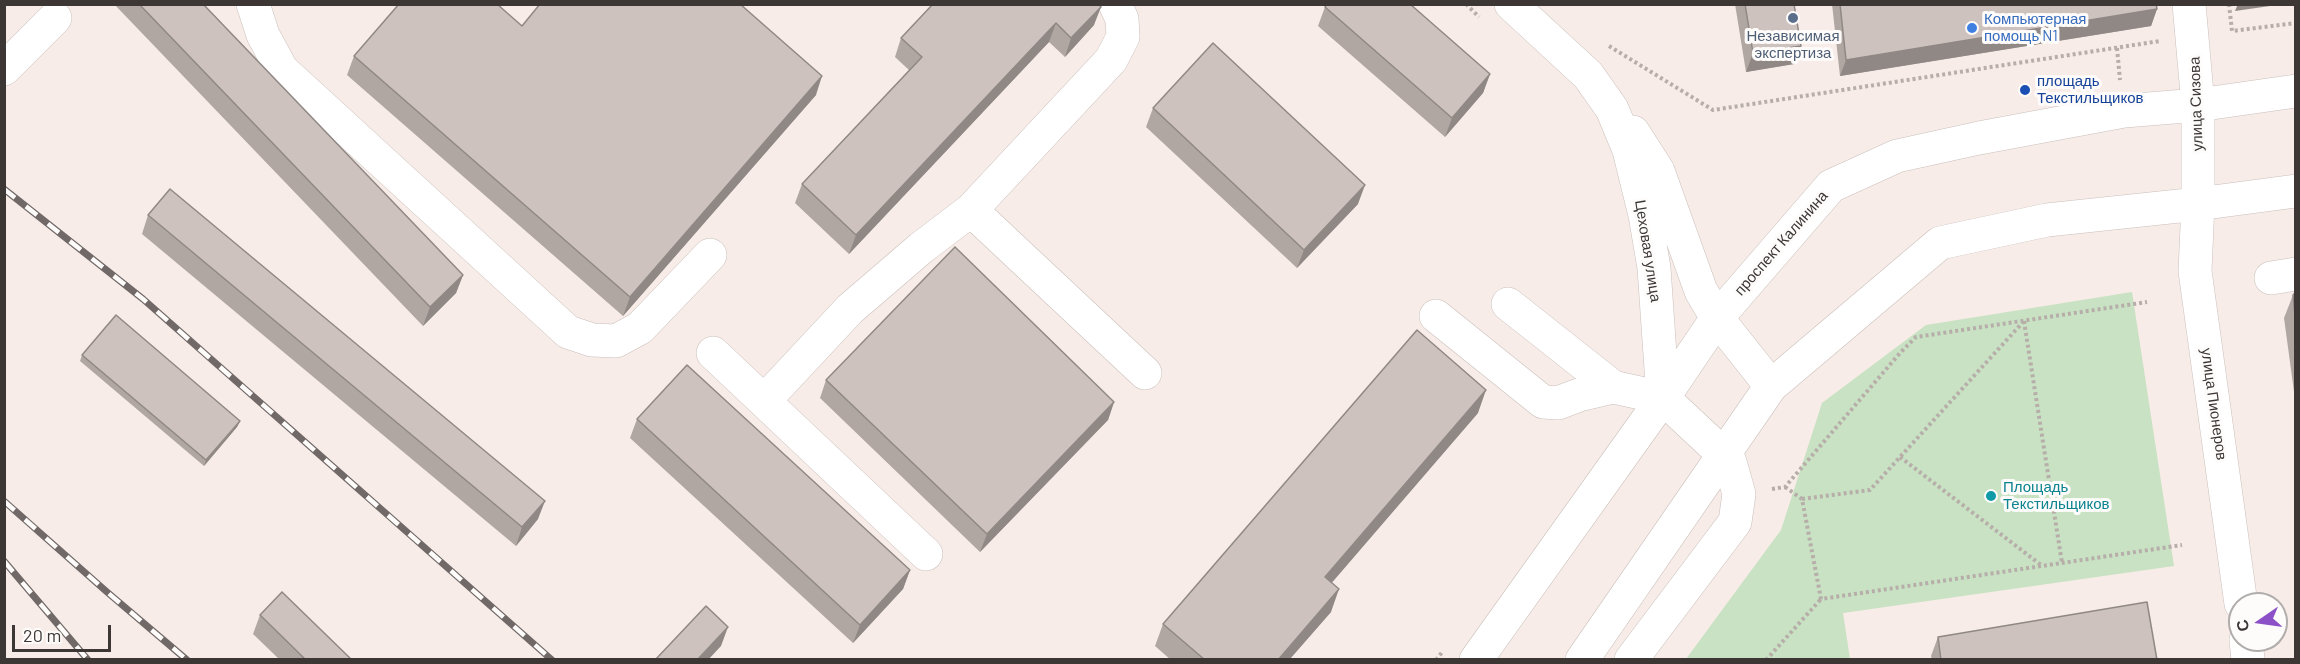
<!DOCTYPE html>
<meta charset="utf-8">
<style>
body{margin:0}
#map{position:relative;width:2300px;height:664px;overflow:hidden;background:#f7ece7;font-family:Barlow,sans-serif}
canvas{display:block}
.frame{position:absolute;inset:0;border:6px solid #3c3735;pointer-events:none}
.north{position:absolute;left:2228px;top:592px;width:60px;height:60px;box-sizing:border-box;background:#fefcfb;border:2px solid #b0adac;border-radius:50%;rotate:257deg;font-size:16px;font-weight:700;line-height:24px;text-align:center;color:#3c3735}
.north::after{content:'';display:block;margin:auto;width:21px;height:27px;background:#8c51c7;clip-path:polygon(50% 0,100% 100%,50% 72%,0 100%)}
.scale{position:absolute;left:12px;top:625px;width:99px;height:27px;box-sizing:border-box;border:3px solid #3c3735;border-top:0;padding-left:8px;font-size:18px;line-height:21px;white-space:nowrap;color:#3c3735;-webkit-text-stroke:4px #fefcfb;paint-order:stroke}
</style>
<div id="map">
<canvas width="2300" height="664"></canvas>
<div class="frame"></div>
<div class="north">С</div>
<div class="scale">20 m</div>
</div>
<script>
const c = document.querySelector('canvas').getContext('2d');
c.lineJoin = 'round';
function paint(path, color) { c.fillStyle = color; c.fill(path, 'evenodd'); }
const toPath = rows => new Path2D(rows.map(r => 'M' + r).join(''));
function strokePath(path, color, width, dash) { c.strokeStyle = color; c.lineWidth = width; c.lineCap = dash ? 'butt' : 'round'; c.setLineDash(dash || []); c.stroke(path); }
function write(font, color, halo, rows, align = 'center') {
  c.font = font + ' Barlow,sans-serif'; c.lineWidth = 6; c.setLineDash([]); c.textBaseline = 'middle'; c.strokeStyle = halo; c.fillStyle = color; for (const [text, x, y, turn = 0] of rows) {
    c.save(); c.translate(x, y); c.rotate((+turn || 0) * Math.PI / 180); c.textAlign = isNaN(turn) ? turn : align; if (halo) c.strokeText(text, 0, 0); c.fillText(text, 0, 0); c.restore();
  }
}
const green = toPath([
 [2132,292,2174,566,1843,613,1850,659,1686,659,1781,530,1822,403,1926,325]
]);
const path = toPath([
 [1466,4,1479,17],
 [2229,4,2232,31,2296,23],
 [1609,46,1713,110,2160,41],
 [2117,48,2120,80],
 [2024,321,2062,563],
 [1900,457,2041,565],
 [1785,487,1802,499,1821,599,2182,545],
 [1772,489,1785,487,1900,353,1916,337,2147,302],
 [1802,499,1870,490,2024,321],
 [1436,660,1443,651],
 [1766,660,1821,599]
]);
const minor = toPath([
 [253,4,263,35,282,70,568,332,592,340,616,341,640,328,710,255],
 [4,69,55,18],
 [2198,204,2195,271,2241,604],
 [971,210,1145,373],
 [2271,278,2296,274],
 [1508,304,1613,387],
 [1436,316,1543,402,1558,403,1579,395,1613,387,1663,398],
 [713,353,926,554],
 [764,401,850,309,921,248,971,210,1111,60,1123,37,1122,19,1115,4],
 [2246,640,2248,660],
 [1631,660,1735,522,1739,494,1730,462,1724,455]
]);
const major = toPath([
 [1511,4,1588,75,1612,109,1629,150,1645,215,1654,268,1663,398],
 [2189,4,2198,105,2198,204],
 [1633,132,1658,171,1701,291,1717,318,1771,386],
 [1663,398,1724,455],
 [1476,660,1663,398,1717,318,1831,186,1897,156,1979,138,2124,111,2198,105,2296,91],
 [1582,660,1771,386,1940,243,2047,220,2198,204,2296,191]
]);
const rail = toPath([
 [4,189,143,299,552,660],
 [4,501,107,592,187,660],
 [4,561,88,660]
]);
const wall = toPath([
 [114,4,203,4,463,275,456,293,423,326],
 [933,4,1094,25,1065,57,1049,42,849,254,795,203,802,184,909,70,895,57,901,38],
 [1735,4,1794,4,1801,46,1794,64,1746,72],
 [1832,4,2156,4,2157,9,2151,26,1840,76],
 [1325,7,1490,74,1483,93,1445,137,1318,26],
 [522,26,816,95,623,316,347,75,354,56],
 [1153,108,1358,204,1297,268,1146,127],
 [148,215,538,519,516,546,142,234],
 [2295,293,2295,399,2284,318,2293,295],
 [82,355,240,421,237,427,204,466,80,361],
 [826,380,1114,402,1108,420,980,552,820,398],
 [1478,413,1331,583,1331,612,1289,660,1171,660,1155,646,1163,624],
 [637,419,910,570,903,589,853,643,630,438],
 [260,615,352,660,280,660,253,634],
 [1938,637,2157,660,1932,660,1931,656]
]);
const shadedWall = toPath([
 [2238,4,2284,4,2235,11],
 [1101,7,1094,25,1065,57,1071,38],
 [2157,9,2151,26,1840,76,1846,60],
 [1056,23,1049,42,849,254,856,235],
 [1801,46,1794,64,1746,72,1753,53],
 [1490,74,1483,93,1445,137,1452,118],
 [822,76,816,95,623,316,630,297],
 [1365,185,1358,204,1297,268,1304,250],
 [463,275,456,293,423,326,430,307],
 [1486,390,1478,413,1317,600,1325,577],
 [1114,402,1108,420,980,552,987,534],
 [240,421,237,427,204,466,206,460],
 [545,501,538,519,516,546,522,527],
 [910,570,903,589,853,643,860,625],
 [1339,589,1331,612,1289,660,1278,660],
 [728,627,721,646,708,660,697,660]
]);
const building = toPath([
 [139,4,203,4,463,275,430,307,139,4],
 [399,4,497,4,522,26,540,4,740,4,822,76,630,297,354,56,399,4],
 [933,4,1099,4,1101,7,1071,38,1056,23,856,235,802,184,922,57,901,38,933,4],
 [1327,4,1410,4,1490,74,1452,118,1325,7,1327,4],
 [1745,4,1794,4,1801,46,1753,53,1745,4],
 [1840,4,2156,4,2157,9,1846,60,1840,4],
 [1213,43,1365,185,1304,250,1153,108,1213,43],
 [170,189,545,501,522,527,148,215,170,189],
 [955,247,1114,402,987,534,826,380,955,247],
 [2295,293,2295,316,2293,295,2295,293],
 [116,315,240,421,206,460,82,355,116,315],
 [1417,330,1486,390,1325,577,1339,589,1278,660,1205,660,1163,624,1417,330],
 [687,365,910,570,860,625,637,419,687,365],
 [282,592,352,660,306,660,260,615,282,592],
 [2147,602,2157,660,1941,660,1938,637,2147,602],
 [706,606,728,627,697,660,655,660,706,606]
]);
const markers = [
 [1793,18,6,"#5c6f8a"],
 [1972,28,6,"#3f7fe0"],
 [2025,90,6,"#1a4fb4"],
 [1991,496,6,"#0f9aa8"]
];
const shopNames = [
 ["Компьютерная",1984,19],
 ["помощь N1",1984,36]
];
const serviceNames = [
 ["Независимая",1793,36],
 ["экспертиза",1793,53]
];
const transitNames = [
 ["площадь",2037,81],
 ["Текстильщиков",2037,98]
];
const streetNames = [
 ["улица Сизова",2196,104,-92],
 ["проспект Калинина",1781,243,-49],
 ["Цеховая улица",1648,251,81],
 ["улица Пионеров",2214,404,82]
];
const cultureNames = [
 ["Площадь",2003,487],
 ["Текстильщиков",2003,504]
];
paint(green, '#c8e2c3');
strokePath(minor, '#cabfbb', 34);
strokePath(major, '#cabfbb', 34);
strokePath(path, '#b7aeaa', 4, [3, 3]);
strokePath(minor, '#fff', 33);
strokePath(major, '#fff', 33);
strokePath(rail, '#706967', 7);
strokePath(rail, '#fefcfb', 4.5, [14]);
paint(wall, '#b0a7a3');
paint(shadedWall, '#908885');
paint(building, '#cdc2be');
strokePath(building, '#908885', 1.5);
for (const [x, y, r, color] of markers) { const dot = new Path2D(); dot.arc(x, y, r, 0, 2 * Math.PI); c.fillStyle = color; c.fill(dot); strokePath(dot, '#fefcfb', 2); }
write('15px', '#366cbe', '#fefcfb', shopNames, 'left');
write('15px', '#4e5e75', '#fefcfb', serviceNames);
write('15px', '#164399', '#fefcfb', transitNames, 'left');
write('15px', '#3c3735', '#fefcfb', streetNames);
write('15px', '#0d838f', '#fefcfb', cultureNames, 'left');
</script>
